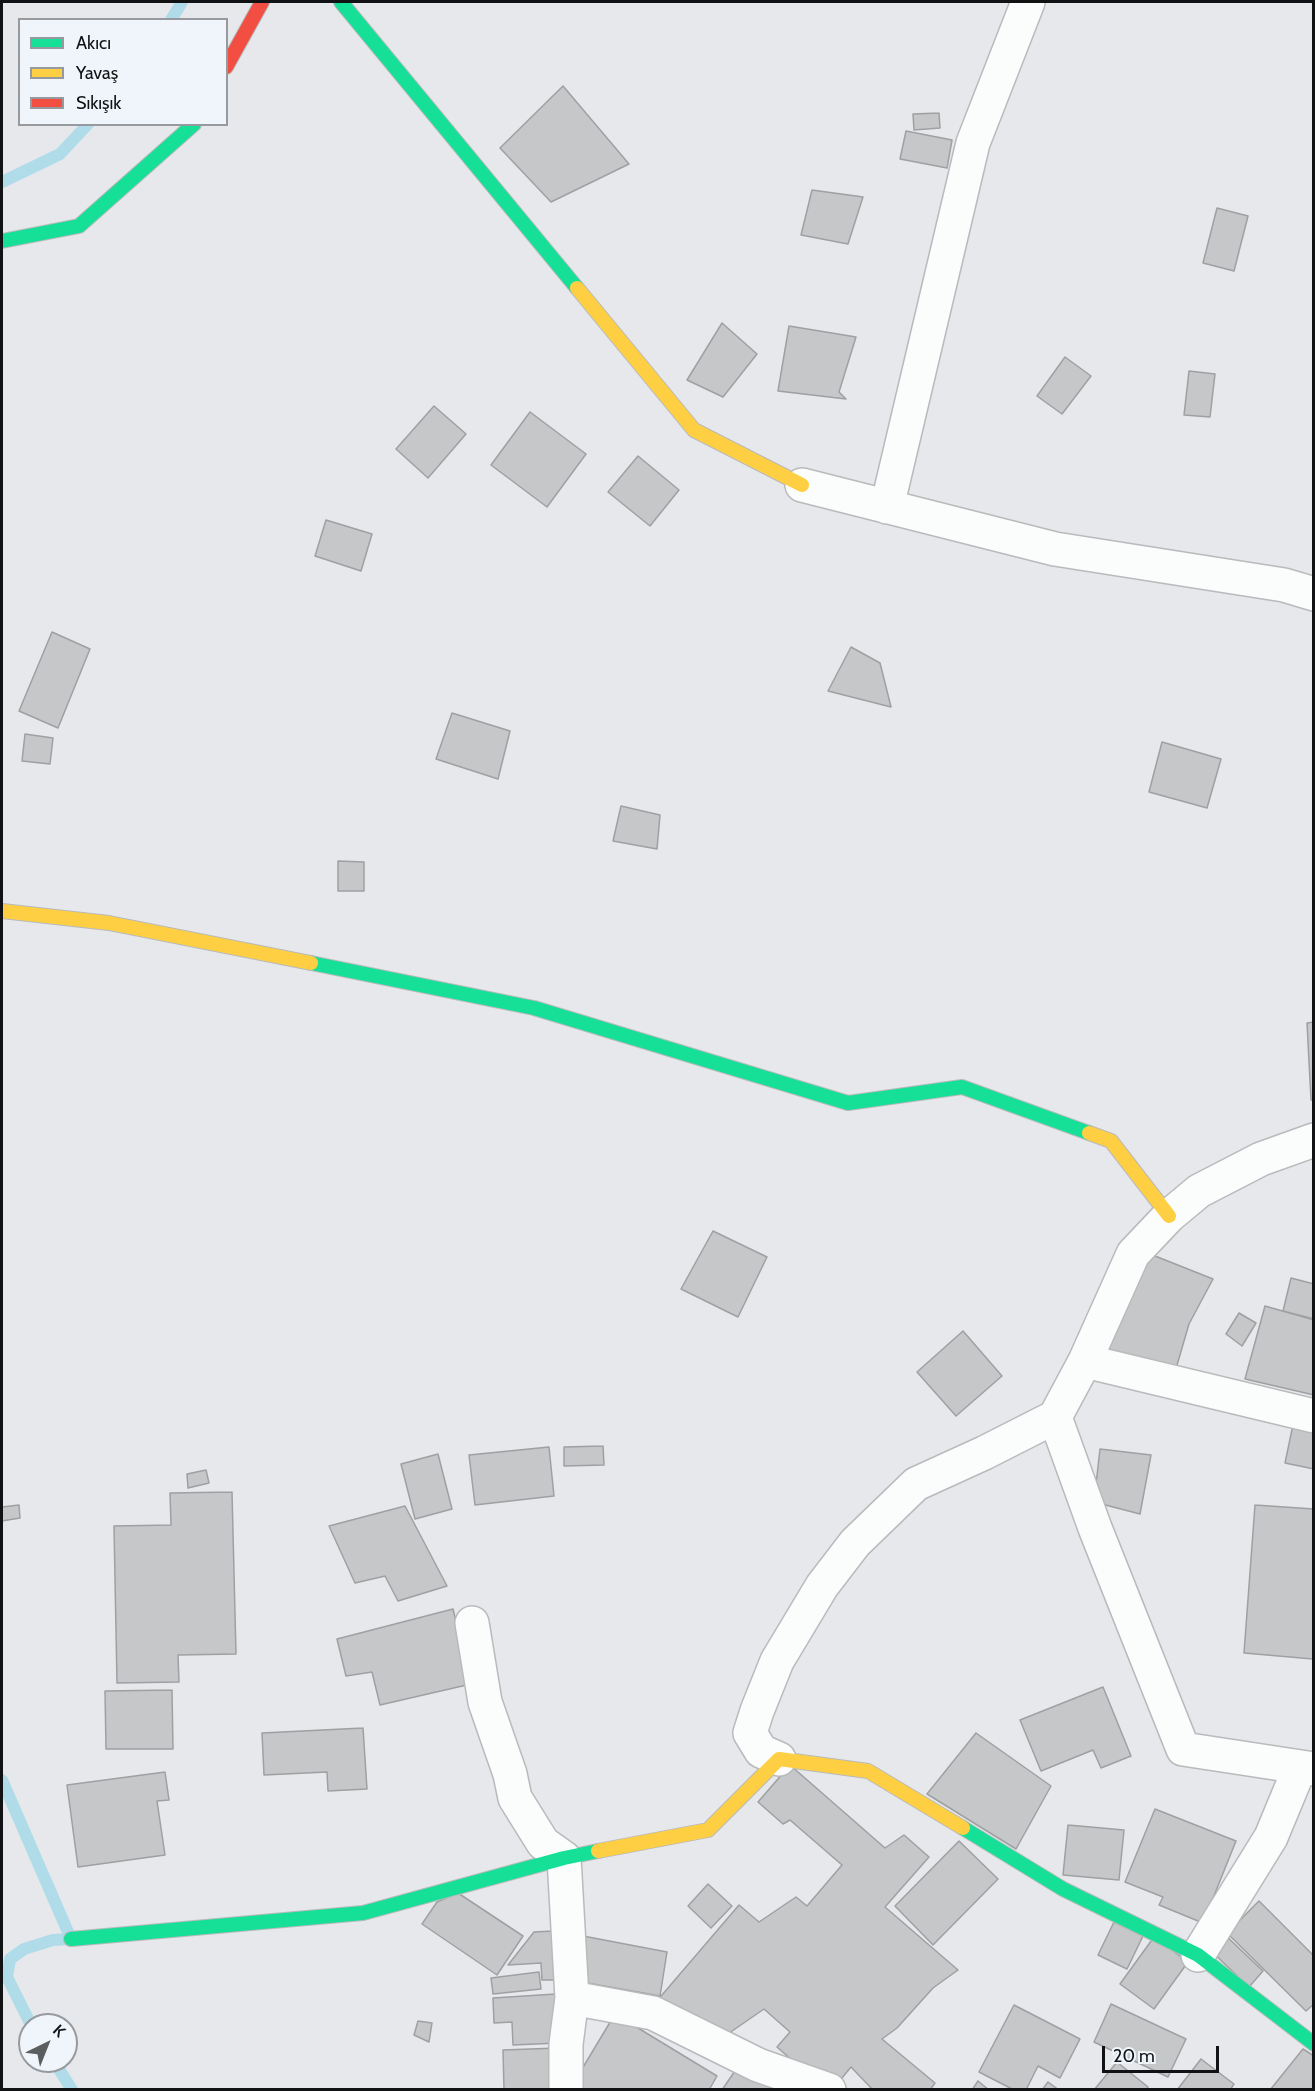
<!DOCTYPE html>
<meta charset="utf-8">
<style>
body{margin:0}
#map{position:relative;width:1315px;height:2091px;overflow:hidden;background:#e6e8eb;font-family:Cabin,sans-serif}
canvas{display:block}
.frame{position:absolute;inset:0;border:3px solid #101214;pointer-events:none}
.legend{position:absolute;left:18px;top:18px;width:210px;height:108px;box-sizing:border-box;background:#f0f5fb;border:2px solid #969a9f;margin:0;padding:8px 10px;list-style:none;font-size:18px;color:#101214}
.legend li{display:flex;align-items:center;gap:12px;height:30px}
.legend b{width:30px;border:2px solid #969a9f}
.north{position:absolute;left:18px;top:2013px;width:60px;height:60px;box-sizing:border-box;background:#f0f5fb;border:2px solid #969a9f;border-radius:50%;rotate:43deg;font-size:16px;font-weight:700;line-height:24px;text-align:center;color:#101214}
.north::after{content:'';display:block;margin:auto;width:21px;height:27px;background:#5b5d5f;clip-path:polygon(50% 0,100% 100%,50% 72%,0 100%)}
.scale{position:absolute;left:1102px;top:2046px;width:117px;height:27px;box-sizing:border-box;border:3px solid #101214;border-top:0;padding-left:8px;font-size:18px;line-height:21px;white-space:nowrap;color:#101214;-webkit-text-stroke:4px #f0f5fb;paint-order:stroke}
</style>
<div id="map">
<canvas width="1315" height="2091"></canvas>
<div class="frame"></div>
<ul class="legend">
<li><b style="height:8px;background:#16e098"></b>Akıcı</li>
<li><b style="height:8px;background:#ffcf43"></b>Yavaş</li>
<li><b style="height:8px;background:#f24e42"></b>Sıkışık</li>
</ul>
<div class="north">K</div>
<div class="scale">20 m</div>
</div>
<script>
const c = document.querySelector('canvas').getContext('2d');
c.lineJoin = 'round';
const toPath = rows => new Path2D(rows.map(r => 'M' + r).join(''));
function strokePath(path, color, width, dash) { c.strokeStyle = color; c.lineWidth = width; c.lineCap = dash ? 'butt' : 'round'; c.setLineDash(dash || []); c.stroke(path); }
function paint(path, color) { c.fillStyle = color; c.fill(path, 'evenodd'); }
const stream = toPath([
 [171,20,182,2],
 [2,182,60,154,88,124],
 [2,1780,71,1939,53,1940,24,1949,10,1959,7,1977,31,2025],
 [54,2061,72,2090]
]);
const building = toPath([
 [563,86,629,164,551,202,500,148,563,86],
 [939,113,940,128,914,130,913,114,939,113],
 [906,131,952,140,947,168,900,159,906,131],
 [812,190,863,197,848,244,801,235,812,190],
 [1217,208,1248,216,1234,271,1203,263,1217,208],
 [722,323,757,354,723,397,687,380,722,323],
 [789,326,856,337,839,392,846,399,778,391,789,326],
 [1065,357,1091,376,1062,414,1037,396,1065,357],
 [1189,371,1215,374,1210,417,1184,415,1189,371],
 [434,406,466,434,428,478,396,449,434,406],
 [530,412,586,454,547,507,491,465,530,412],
 [638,456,679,490,650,526,608,492,638,456],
 [326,520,372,534,361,571,315,556,326,520],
 [52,632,90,649,58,728,19,711,52,632],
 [851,647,880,663,891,707,828,691,851,647],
 [452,713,510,731,498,779,436,759,452,713],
 [25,734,53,738,50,764,22,761,25,734],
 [1162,742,1221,759,1207,808,1149,792,1162,742],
 [621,806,660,815,657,849,613,841,621,806],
 [338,861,364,862,364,891,338,891,338,861],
 [1314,1022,1314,1100,1311,1100,1307,1023,1314,1022],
 [713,1231,767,1257,738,1317,681,1289,713,1231],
 [1150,1254,1213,1279,1189,1324,1175,1372,1089,1349,1150,1254],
 [1291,1278,1314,1284,1314,1319,1283,1311,1291,1278],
 [1265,1306,1314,1320,1314,1395,1245,1379,1265,1306],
 [1239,1313,1256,1323,1242,1346,1226,1334,1239,1313],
 [963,1331,1002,1376,956,1416,917,1372,963,1331],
 [1294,1420,1314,1425,1314,1469,1285,1463,1294,1420],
 [603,1446,604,1465,564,1466,564,1447,603,1446],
 [549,1447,554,1496,475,1505,469,1455,549,1447],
 [1100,1449,1151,1455,1140,1514,1094,1502,1100,1449],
 [438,1454,452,1509,415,1519,401,1464,438,1454],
 [206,1470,209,1483,188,1488,187,1474,206,1470],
 [232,1492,236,1654,178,1655,179,1682,117,1683,114,1526,171,1525,170,1493,232,1492],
 [19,1505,20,1518,2,1521,2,1507,19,1505],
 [1255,1505,1314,1509,1313,1659,1244,1653,1255,1505],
 [405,1506,447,1586,398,1601,385,1576,355,1583,329,1526,405,1506],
 [453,1609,471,1684,380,1705,372,1672,346,1676,337,1639,453,1609],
 [1103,1687,1131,1756,1101,1768,1093,1750,1041,1771,1020,1720,1103,1687],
 [172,1690,173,1749,106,1749,105,1691,172,1690],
 [363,1728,367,1789,328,1791,327,1772,264,1775,262,1733,363,1728],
 [976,1733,1051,1786,1016,1849,927,1794,976,1733],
 [790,1765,885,1848,904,1835,929,1857,885,1907,958,1970,933,1988,897,2028,882,2039,935,2083,930,2090,873,2090,851,2067,832,2090,826,2090,777,2047,790,2032,764,2009,709,2047,656,2002,739,1905,759,1922,796,1897,807,1906,842,1865,790,1820,783,1824,758,1802,790,1765],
 [165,1772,169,1800,157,1801,165,1855,78,1867,67,1785,165,1772],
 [1155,1809,1236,1841,1203,1923,1159,1905,1163,1897,1125,1882,1155,1809],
 [1068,1825,1124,1830,1119,1880,1063,1875,1068,1825],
 [959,1841,998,1879,933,1945,895,1906,959,1841],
 [708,1884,732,1906,711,1928,688,1906,708,1884],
 [458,1893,523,1936,497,1975,422,1924,437,1902,458,1893],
 [1259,1901,1314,1956,1314,2004,1306,2011,1227,1933,1259,1901],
 [1114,1922,1143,1936,1127,1969,1098,1955,1114,1922],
 [553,1931,556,1980,542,1980,541,1963,508,1965,534,1932,553,1931],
 [1223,1933,1263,1971,1249,1987,1208,1948,1223,1933],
 [583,1936,667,1952,660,1996,576,1981,583,1936],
 [1154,1937,1188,1962,1154,2009,1120,1984,1154,1937],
 [539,1972,541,1989,493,1994,491,1978,539,1972],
 [556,1994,559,2043,513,2045,512,2022,494,2023,493,1998,556,1994],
 [1111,2004,1186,2039,1168,2077,1094,2042,1111,2004],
 [1014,2005,1080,2039,1060,2078,1038,2066,1026,2090,1014,2090,979,2072,1014,2005],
 [615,2014,717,2076,709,2090,570,2089,615,2014],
 [418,2021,432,2023,429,2042,414,2035,418,2021],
 [558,2048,560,2090,504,2090,503,2050,558,2048],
 [1303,2049,1314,2056,1314,2090,1270,2090,1303,2049],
 [1201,2059,1234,2084,1230,2090,1177,2090,1201,2059],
 [741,2062,779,2090,722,2090,741,2062],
 [1117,2062,1148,2087,1146,2090,1094,2090,1117,2062],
 [978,2081,989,2090,972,2090,978,2081],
 [1048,2082,1059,2090,1042,2090,1048,2082]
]);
const street = toPath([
 [802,485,1055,549,1284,585,1314,594],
 [887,507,973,143,1028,2],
 [1085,1361,1314,1416],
 [1055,1417,1095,1528,1183,1749,1314,1769],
 [472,1623,485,1702,510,1774,515,1798,543,1843,564,1858,572,1998,566,2044,566,2090],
 [779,1759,761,1751,750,1733,757,1711,777,1661,822,1586,855,1543,916,1484,984,1453,1055,1417,1085,1361,1133,1254,1169,1216,1199,1191,1261,1159,1314,1140],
 [1198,1955,1271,1837,1300,1767],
 [572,1998,653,2013,758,2065,829,2090]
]);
const fast = toPath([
 [341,2,577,288],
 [2,241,79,226,194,124],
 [311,963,534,1008,848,1103,962,1087,1089,1133],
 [963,1828,1063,1889,1198,1955,1314,2044],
 [71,1939,363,1913,564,1858,598,1851]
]);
const slow = toPath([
 [577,288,694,430,802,485],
 [2,911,109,923,311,963],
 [1089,1133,1111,1141,1169,1216],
 [598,1851,708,1830,779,1759,868,1771,963,1828]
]);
const jam = toPath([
 [226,67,262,2]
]);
strokePath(stream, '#b0dcea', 12);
paint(building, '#c5c7c9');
strokePath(building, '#9ea0a2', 1.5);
strokePath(street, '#b8babc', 36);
strokePath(fast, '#b8babc', 16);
strokePath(slow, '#b8babc', 16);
strokePath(jam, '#b8babc', 16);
strokePath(street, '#fbfcfc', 33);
strokePath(fast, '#16e098', 14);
strokePath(slow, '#ffcf43', 14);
strokePath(jam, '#f24e42', 14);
</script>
